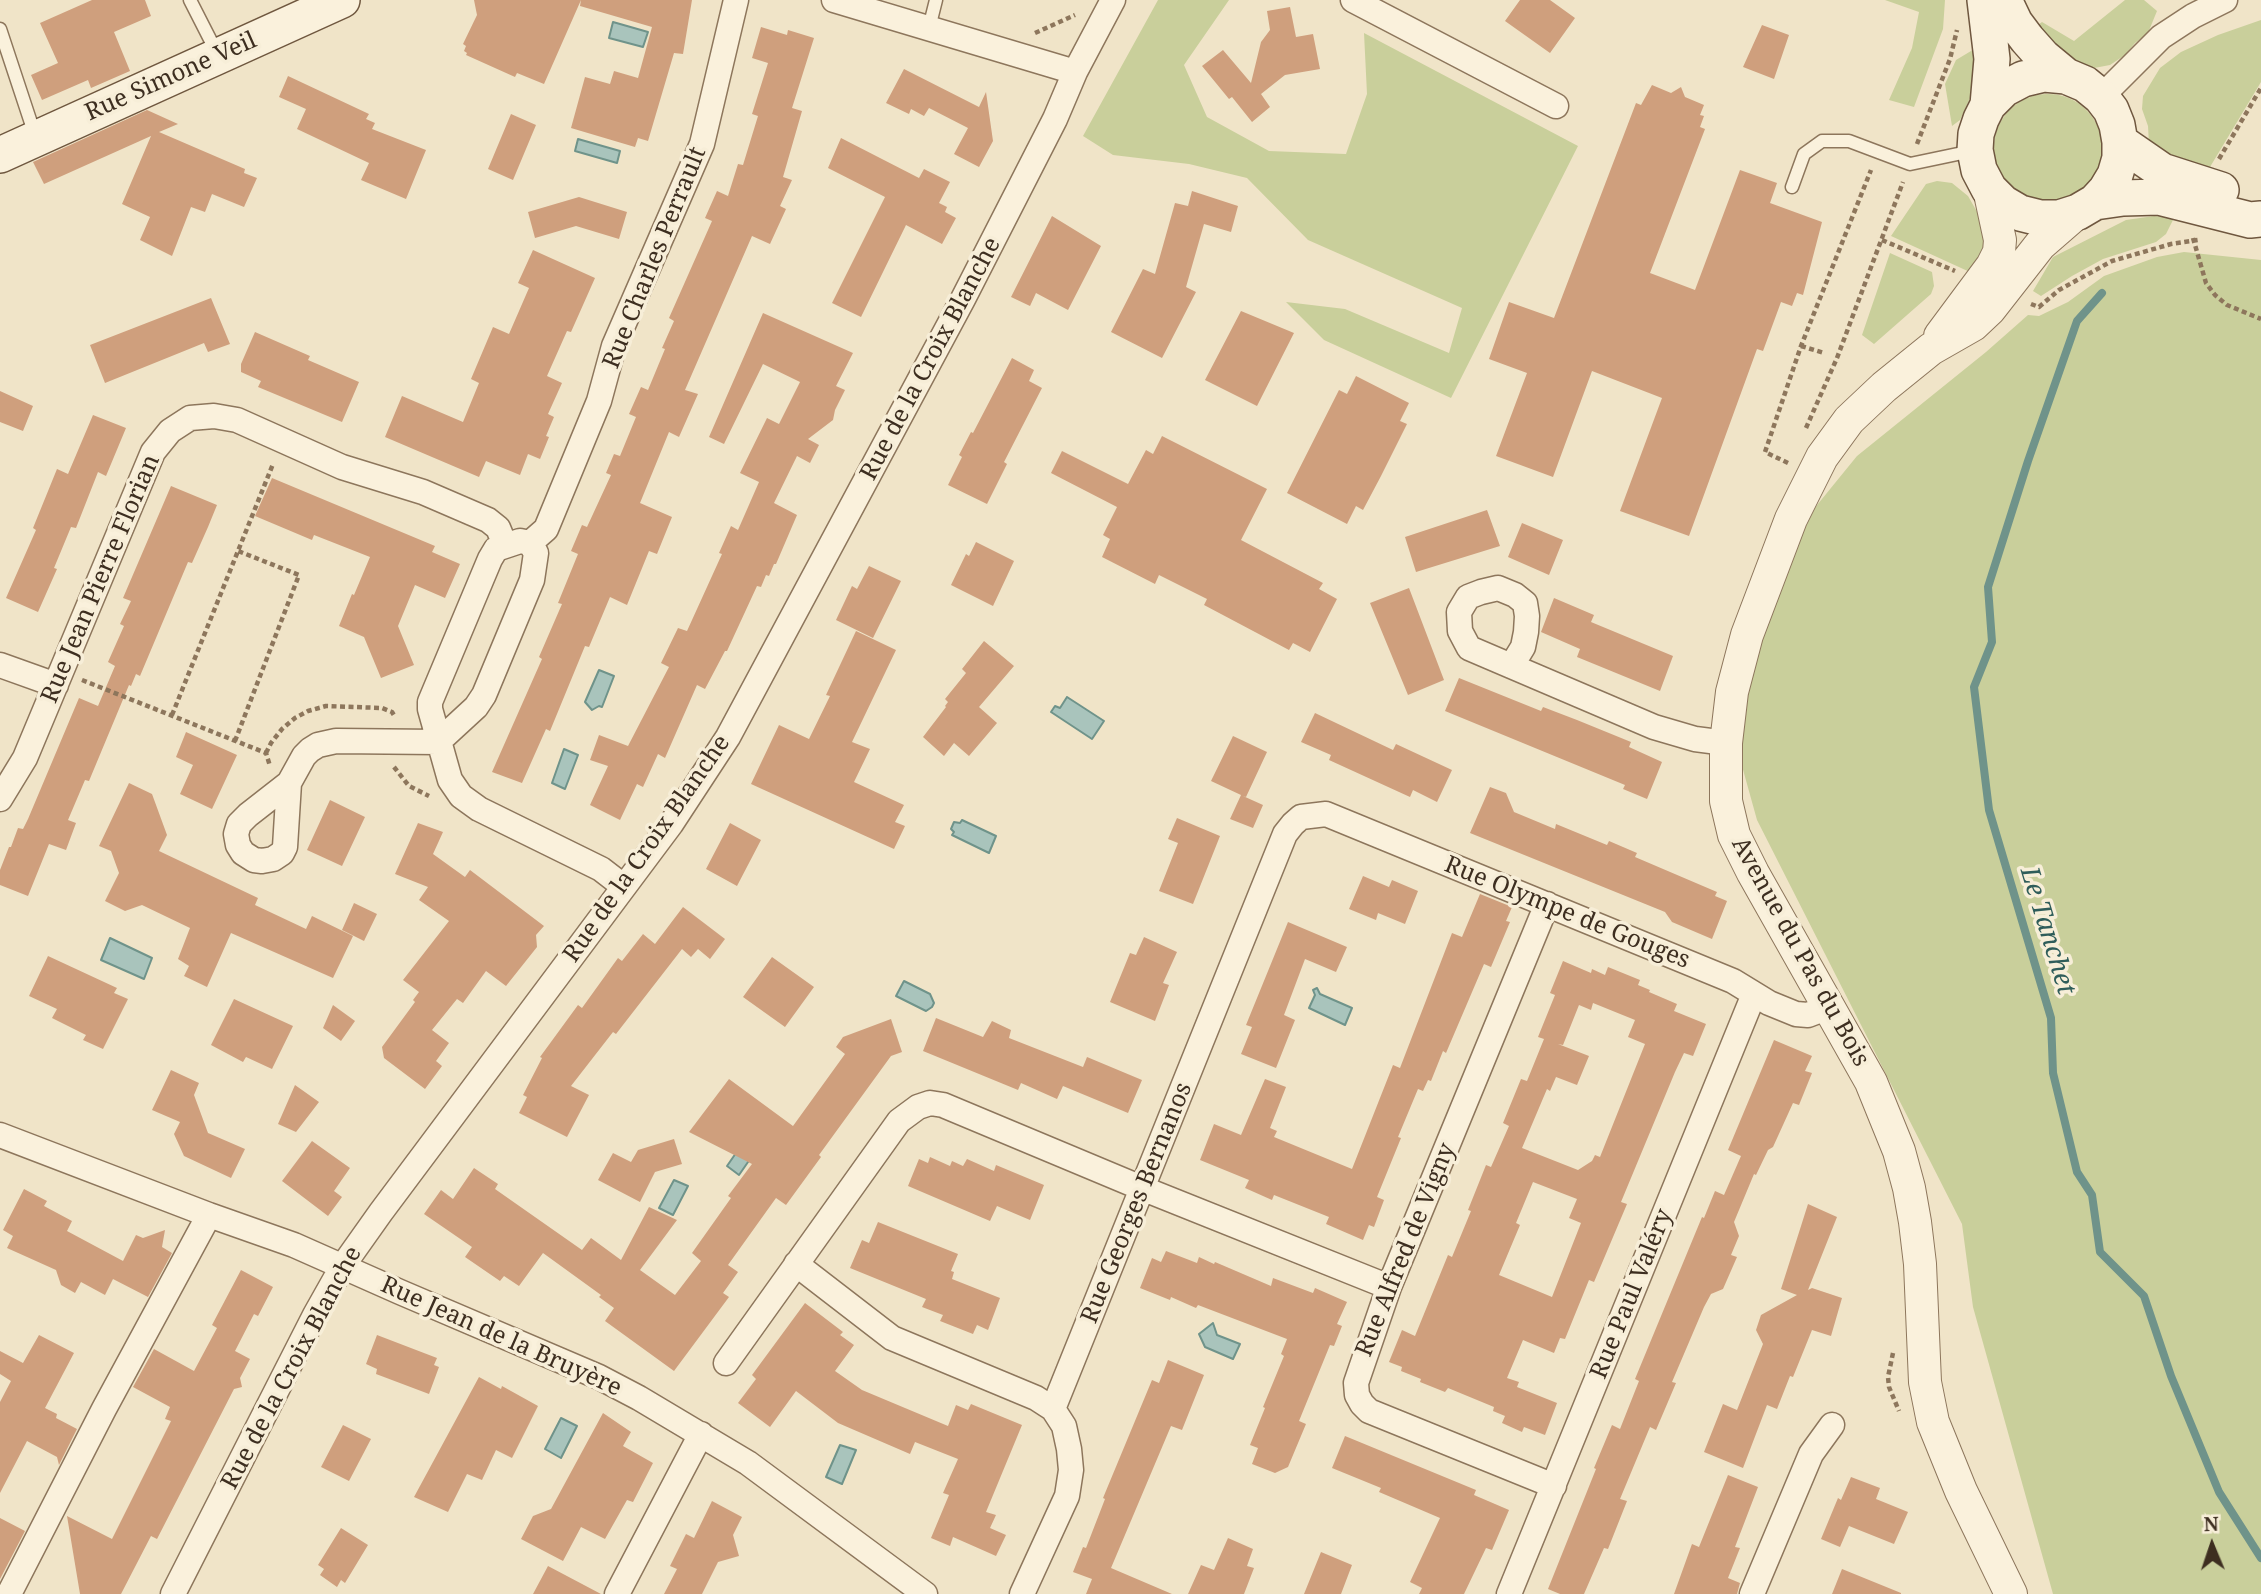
<!DOCTYPE html>
<meta charset="utf-8">
<style>
body{margin:0}
#map{position:relative;width:2261px;height:1594px;overflow:hidden;background:#f0e4c8;font-family:"Noto Serif",serif}
canvas{display:block}
.north{position:absolute;left:2177px;top:1510px;width:70px;height:70px;-webkit-text-stroke:5px #f7eed8;paint-order:stroke;rotate:358deg;font-size:19px;font-weight:700;line-height:28px;text-align:center;color:#3d2e20}
.north::after{content:'';display:block;margin:auto;width:24px;height:32px;background:#3d2e20;clip-path:polygon(50% 0,100% 100%,50% 72%,0 100%)}
</style>
<div id="map">
<canvas width="2261" height="1594"></canvas>
<div class="north">N</div>
</div>
<script>
const c = document.querySelector('canvas').getContext('2d');
c.lineJoin = 'round';
function paint(path, color) { c.fillStyle = color; c.fill(path, 'evenodd'); }
const toPath = rows => new Path2D(rows.map(r => 'M' + r).join(''));
function strokePath(path, color, width, dash) { c.strokeStyle = color; c.lineWidth = width; c.lineCap = dash ? 'butt' : 'round'; c.setLineDash(dash || []); c.stroke(path); }
function write(font, color, halo, rows, align = 'center') {
  c.font = font + ' "Noto Serif",serif'; c.lineWidth = 7; c.setLineDash([]); c.textBaseline = 'middle'; c.strokeStyle = halo; c.fillStyle = color; for (const [text, x, y, turn = 0] of rows) {
    c.save(); c.translate(x, y); c.rotate((+turn || 0) * Math.PI / 180); c.textAlign = isNaN(turn) ? turn : align; if (halo) c.strokeText(text, 0, 0); c.fillText(text, 0, 0); c.restore();
  }
}
const green = toPath([
 [1158,0,1229,0,1184,65,1207,117,1269,151,1346,154,1367,94,1364,33,1578,146,1451,398,1324,340,1286,302,1345,309,1449,353,1462,308,1308,240,1247,178,1189,164,1113,155,1083,136],
 [1885,0,1945,0,1943,29,1914,107,1889,100,1912,48,1919,12],
 [2125,0,2144,0,2157,11,2148,33,2135,43,2125,55,2110,65,2094,68,2072,62,2030,31,2042,22,2074,41],
 [2261,20,2261,82,2210,167,2202,171,2154,152,2149,144,2148,126,2142,109,2143,96,2160,68,2181,52,2218,35],
 [1981,45,1979,78,1960,120,1952,126,1945,84,1956,60],
 '1994 148a54 54 0 1 1 108 0a54 54 0 1 1-108 0Z',
 [1937,181,1952,183,1968,196,1980,217,1987,255,1972,273,1891,236,1926,184],
 [2154,216,2174,218,2166,234,2156,242,2103,259,2072,276,2041,296,2033,291,2053,257,2126,220],
 [2184,252,2261,260,2261,1594,2053,1594,1973,1307,1962,1224,1757,820,1742,766,1743,723,1750,672,1784,563,1813,510,1857,456,1986,352,2028,315,2039,316,2068,302,2104,276,2157,257],
 [1890,253,1932,272,1934,286,1931,294,1874,344,1862,335]
]);
const water = toPath([
 [613,22,648,32,643,47,609,38,613,22],
 [578,139,620,151,617,163,575,151,578,139],
 [599,670,614,676,602,707,599,706,592,710,585,702,599,670],
 [1067,697,1104,721,1092,739,1051,712,1055,706,1060,708,1067,697],
 [564,749,578,755,565,789,552,783,564,749],
 [962,820,996,836,989,853,952,835,954,832,951,829,954,822,960,823,962,820],
 [110,938,152,958,144,979,101,960,110,938],
 [904,981,930,994,934,1003,932,1007,926,1011,896,996,904,981],
 [1317,988,1320,994,1352,1008,1345,1025,1309,1008,1315,995,1313,990,1317,988],
 [745,1140,757,1149,739,1175,727,1166,745,1140],
 [674,1180,688,1186,673,1215,659,1208,674,1180],
 [1213,1323,1217,1335,1240,1344,1233,1359,1205,1347,1199,1334,1213,1323],
 [561,1418,577,1426,561,1458,545,1449,561,1418],
 [840,1445,856,1450,842,1484,826,1477,840,1445]
]);
const stream = toPath([
 [2102,293,2077,321,2028,461,1988,587,1992,642,1974,687,1989,810,2051,1018,2053,1073,2077,1172,2092,1195,2100,1252,2144,1296,2171,1376,2219,1492,2261,1558]
]);
const building = toPath([
 [92,0,145,0,151,16,114,32,130,71,91,88,88,80,42,100,31,75,58,63,40,23],
 [474,0,581,0,544,84,517,73,515,77,466,55,467,53,464,51,466,46,463,44,477,15],
 [581,0,692,0,683,54,674,53,648,141,638,138,635,147,571,128,585,77,610,84,614,71,638,78,652,27,580,6],
 [1520,0,1550,0,1575,18,1550,53,1505,21],
 [1290,7,1296,37,1313,34,1320,69,1285,75,1261,94,1270,107,1252,122,1232,97,1229,99,1202,66,1223,50,1251,83,1261,42,1270,30,1267,11],
 [1762,25,1789,35,1774,79,1743,67],
 [761,27,787,35,788,30,814,38,792,108,802,111,783,177,792,180,780,206,786,209,770,244,752,236,685,390,698,394,679,437,669,432,640,503,672,517,657,554,649,551,627,605,610,597,589,647,585,646,550,731,546,729,522,783,492,772,542,659,539,657,562,604,558,603,578,554,571,551,582,525,587,527,611,475,606,473,614,454,620,456,636,417,629,414,641,387,648,390,665,349,662,348,674,321,669,318,712,221,705,218,717,191,728,196,738,164,743,165,758,116,752,114,768,63,752,58],
 [904,69,979,107,986,92,993,141,979,167,954,154,968,128,929,108,924,116,911,109,909,114,886,103],
 [288,76,369,114,366,119,375,123,372,129,426,150,406,199,361,180,369,163,297,129,306,109,279,97],
 [1652,85,1671,93,1681,87,1685,97,1704,105,1700,115,1704,116,1700,127,1705,129,1650,273,1695,290,1740,170,1777,183,1770,203,1822,222,1803,295,1797,293,1792,306,1781,302,1763,351,1757,349,1689,536,1620,511,1662,398,1592,371,1553,477,1496,456,1527,373,1489,359,1509,302,1554,318,1636,103,1641,105],
 [147,110,178,124,159,132,245,169,244,173,257,178,244,207,212,194,205,212,191,207,172,256,140,240,150,217,122,204,151,136,44,184,33,162],
 [511,114,536,125,513,180,488,169],
 [841,138,919,178,924,169,950,182,939,203,947,207,945,212,956,218,942,244,906,225,861,317,832,303,885,197,828,168],
 [1192,191,1238,206,1231,232,1204,224,1186,287,1196,292,1162,358,1111,332,1143,269,1155,274,1175,203,1188,206],
 [579,197,627,212,619,239,576,226,535,238,528,212],
 [1052,216,1101,246,1068,310,1036,293,1030,306,1011,297],
 [533,250,595,278,571,332,567,331,547,376,562,383,548,414,554,417,546,436,549,437,540,459,528,454,520,475,486,461,479,477,385,437,402,396,463,422,479,383,471,379,493,327,509,334,529,288,518,283],
 [211,298,230,344,208,352,204,343,105,383,90,345],
 [1241,311,1294,333,1257,406,1205,380],
 [763,313,853,353,836,386,845,390,835,410,833,420,808,439,819,445,810,463,797,456,774,503,797,515,776,564,774,564,769,576,766,575,761,587,757,586,727,651,725,651,705,689,697,685,665,758,658,754,643,787,637,784,620,820,590,805,608,766,590,760,599,735,628,746,669,667,661,663,678,628,687,631,722,554,719,553,731,526,738,530,759,482,740,473,767,418,779,424,800,382,763,364,724,444,709,437],
 [255,332,310,356,308,360,359,382,342,422,258,387,261,381,241,372,241,364],
 [1012,358,1034,370,1029,381,1042,388,1004,462,1007,464,987,504,948,485,962,457,959,455,971,432,973,433],
 [1356,376,1409,403,1400,421,1407,424,1381,476,1363,510,1356,506,1347,524,1287,493,1339,390,1347,394],
 [0,391,33,406,23,431,0,422],
 [93,415,126,428,106,476,98,472,76,528,71,527,54,568,57,569,38,612,6,598,36,530,33,528,57,469,68,474],
 [1162,436,1267,489,1241,540,1323,583,1319,589,1337,599,1310,652,1293,643,1289,650,1204,605,1207,599,1159,575,1155,584,1102,557,1110,539,1103,535,1117,507,1051,473,1062,451,1128,484,1146,450,1153,454],
 [272,478,435,546,432,552,460,564,445,598,415,585,398,626,414,665,381,678,364,637,339,626,352,594,354,595,370,557,314,535,312,540,255,516],
 [171,486,217,505,208,527,192,563,188,562,140,676,136,674,131,686,129,685,89,781,85,780,68,820,76,823,66,850,49,844,28,896,0,885,0,870,9,847,11,847,18,828,23,829,28,819,79,698,98,706,115,666,108,662,124,626,120,624,131,601,123,598],
 [1487,510,1500,546,1416,572,1405,537],
 [1522,523,1563,540,1549,575,1508,557],
 [976,542,1014,561,993,606,951,585,966,554,969,556],
 [869,566,901,581,873,638,836,620,852,586,857,589],
 [1409,588,1444,680,1408,695,1370,603],
 [1554,598,1594,615,1591,622,1673,656,1660,691,1577,657,1580,649,1541,632],
 [856,631,896,650,852,742,870,749,854,782,904,805,895,822,905,826,894,849,751,784,779,725,809,739,830,696,826,695],
 [984,641,1014,666,979,707,997,723,969,756,954,743,944,756,923,737,946,707,945,706,948,702,945,699,966,673,962,669],
 [1459,678,1541,711,1543,707,1577,720,1631,742,1629,747,1662,762,1647,799,1623,789,1625,785,1445,711],
 [1315,713,1393,750,1396,744,1452,770,1437,802,1413,790,1410,797,1329,760,1331,755,1301,742],
 [186,732,237,755,212,809,180,794,193,765,176,757],
 [1233,736,1267,752,1246,797,1243,796,1263,805,1253,828,1230,819,1241,795,1211,781],
 [129,783,152,794,167,835,159,851,258,898,255,905,306,929,312,916,353,936,333,978,231,933,207,987,184,976,189,966,178,959,190,928,142,905,125,911,105,901,119,873,111,851,99,846],
 [1490,787,1506,793,1514,812,1555,829,1556,824,1607,845,1609,841,1637,853,1635,857,1717,892,1715,896,1727,901,1712,939,1672,922,1665,912,1470,833],
 [330,800,365,817,342,866,307,850],
 [1177,818,1220,836,1193,904,1159,891,1178,843,1168,839],
 [418,823,443,832,433,854,465,877,470,870,544,926,536,935,537,947,506,986,486,971,463,1003,457,999,432,1030,449,1043,436,1061,442,1066,425,1089,384,1058,382,1047,415,1002,413,1000,419,992,403,980,449,921,419,900,428,887,395,874],
 [730,823,761,840,737,886,706,869],
 [1363,876,1389,887,1392,880,1418,891,1405,924,1378,913,1376,920,1349,909],
 [1480,894,1512,907,1506,921,1510,922,1491,967,1484,964,1446,1053,1443,1051,1431,1081,1428,1080,1423,1091,1418,1089,1398,1137,1401,1138,1377,1197,1384,1200,1374,1227,1369,1225,1363,1240,1326,1224,1329,1217,1274,1195,1272,1200,1245,1188,1249,1180,1200,1160,1214,1124,1241,1135,1265,1079,1286,1087,1270,1128,1277,1131,1274,1137,1352,1169,1393,1065,1400,1068,1452,933,1462,937],
 [354,903,377,914,364,941,342,930],
 [683,907,725,939,710,959,698,949,691,957,682,949,616,1034,613,1032,571,1086,589,1095,567,1137,519,1113,527,1097,523,1095,542,1058,540,1057,578,1005,582,1008,618,958,622,961,643,934,655,944],
 [1288,922,1347,947,1336,972,1305,959,1284,1015,1295,1020,1276,1068,1241,1054,1252,1027,1246,1025],
 [1144,937,1177,952,1163,983,1169,985,1155,1021,1110,1002,1130,953,1136,955],
 [48,956,117,988,114,993,128,999,103,1049,83,1040,86,1035,52,1018,57,1009,29,996],
 [772,957,814,987,785,1027,743,997],
 [1563,961,1591,973,1592,969,1605,975,1608,967,1640,980,1638,985,1650,990,1649,992,1677,1004,1674,1011,1706,1024,1693,1056,1684,1053,1675,1072,1621,1202,1627,1204,1594,1282,1589,1280,1565,1339,1560,1338,1554,1353,1523,1340,1507,1378,1519,1382,1517,1387,1557,1403,1545,1435,1524,1427,1522,1432,1502,1423,1505,1416,1493,1411,1494,1407,1448,1388,1445,1392,1420,1382,1421,1379,1401,1371,1402,1367,1389,1362,1402,1330,1415,1336,1448,1255,1452,1257,1471,1211,1468,1210,1486,1165,1491,1167,1509,1126,1503,1123,1521,1079,1527,1081,1544,1039,1538,1037,1555,995,1550,993],
 [1593,1003,1635,1020,1628,1037,1645,1044,1600,1157,1595,1155,1592,1161,1578,1170,1522,1148,1547,1089,1550,1091,1556,1077,1577,1085,1589,1056,1558,1044,1563,1045,1579,1005,1591,1010],
 [1533,1182,1577,1199,1569,1218,1581,1223,1552,1297,1499,1275,1520,1225,1516,1223],
 [234,999,293,1026,272,1069,246,1057,243,1062,211,1045],
 [333,1005,355,1021,341,1041,323,1028],
 [936,1018,983,1037,992,1021,1011,1030,1009,1038,1083,1067,1087,1057,1142,1080,1128,1113,1063,1086,1057,1099,1021,1083,1018,1090,923,1051],
 [891,1019,902,1052,891,1056,819,1155,821,1157,786,1205,776,1198,728,1265,738,1272,723,1293,729,1297,674,1371,605,1321,614,1308,599,1297,601,1295,543,1253,519,1286,504,1276,500,1281,465,1257,472,1247,424,1214,441,1190,453,1199,474,1168,498,1184,495,1189,582,1250,591,1238,621,1260,649,1207,677,1220,640,1270,675,1295,701,1261,692,1253,731,1198,728,1196,752,1164,689,1132,729,1079,793,1126,845,1054,836,1047,843,1037],
 [1774,1040,1812,1056,1805,1071,1812,1073,1799,1105,1793,1103,1773,1147,1768,1150,1756,1175,1754,1174,1734,1222,1739,1236,1731,1255,1737,1257,1723,1289,1711,1294,1704,1307,1672,1382,1676,1383,1656,1430,1650,1427,1620,1499,1627,1501,1608,1549,1604,1548,1584,1594,1560,1594,1548,1589,1596,1469,1594,1468,1612,1425,1620,1429,1639,1381,1635,1379,1702,1217,1704,1218,1715,1191,1724,1195,1741,1156,1728,1150],
 [171,1070,199,1083,194,1095,208,1133,245,1149,231,1178,184,1156,174,1134,180,1122,152,1110],
 [295,1085,319,1102,296,1132,278,1124],
 [674,1139,682,1164,655,1172,640,1202,598,1180,613,1153,631,1162,638,1150],
 [312,1141,350,1168,334,1191,342,1197,328,1216,282,1181],
 [930,1157,950,1166,952,1161,963,1166,967,1159,994,1171,996,1165,1044,1185,1030,1220,997,1206,990,1221,908,1186,919,1159,928,1163],
 [24,1189,47,1201,44,1206,72,1221,67,1231,123,1261,136,1235,143,1238,165,1230,162,1247,172,1253,148,1297,113,1279,105,1295,81,1282,75,1293,61,1285,56,1270,7,1248,13,1236,3,1230],
 [1808,1204,1837,1217,1808,1290,1812,1288,1842,1298,1831,1336,1812,1330,1793,1377,1790,1376,1777,1409,1767,1405,1743,1468,1704,1452,1723,1404,1737,1410,1763,1344,1756,1330,1761,1315,1797,1295,1781,1289],
 [878,1222,958,1254,951,1271,954,1272,952,1279,1000,1298,988,1330,977,1325,973,1334,940,1321,943,1315,922,1307,926,1299,850,1268,862,1240,869,1243],
 [1166,1251,1197,1263,1199,1257,1214,1264,1215,1262,1271,1286,1273,1278,1313,1293,1315,1288,1347,1302,1337,1324,1342,1326,1334,1346,1330,1345,1299,1421,1306,1424,1288,1467,1275,1473,1252,1464,1258,1448,1250,1445,1265,1408,1263,1407,1284,1356,1281,1354,1287,1339,1198,1305,1196,1308,1171,1297,1170,1300,1140,1288,1152,1258,1161,1262],
 [241,1270,273,1287,258,1316,254,1314,235,1351,250,1359,240,1378,242,1387,234,1389,157,1539,151,1536,121,1594,80,1594,67,1516,112,1539,171,1421,165,1419,170,1407,133,1387,154,1349,194,1371,217,1328,212,1325],
 [805,1303,843,1332,840,1335,854,1345,835,1371,862,1390,948,1426,956,1405,968,1410,971,1404,1022,1425,986,1512,996,1515,990,1528,1006,1535,996,1556,953,1537,950,1546,931,1538,949,1495,943,1493,958,1459,915,1442,910,1454,838,1423,796,1391,770,1427,738,1403,756,1379,752,1375],
 [39,1335,74,1353,45,1408,57,1414,56,1418,77,1429,59,1465,57,1457,27,1441,0,1493,0,1402,11,1381,0,1374,0,1351,23,1363],
 [377,1335,437,1358,434,1365,439,1367,429,1394,376,1374,377,1369,366,1364],
 [1168,1360,1204,1375,1182,1430,1171,1426,1111,1568,1172,1594,1086,1594,1092,1579,1073,1572,1083,1547,1086,1548,1105,1499,1103,1498,1152,1380,1159,1383],
 [479,1377,501,1389,502,1386,538,1406,512,1458,496,1450,482,1480,467,1474,448,1512,414,1497],
 [603,1413,631,1432,623,1446,653,1463,633,1502,627,1500,605,1539,581,1527,563,1561,521,1539,533,1516,551,1509],
 [343,1425,371,1439,349,1481,321,1467],
 [1345,1436,1476,1490,1474,1495,1509,1510,1492,1550,1486,1548,1464,1594,1419,1594,1422,1588,1410,1582,1440,1518,1379,1492,1381,1488,1332,1468],
 [1728,1475,1758,1487,1735,1547,1740,1548,1728,1578,1740,1583,1737,1594,1674,1594,1692,1544,1699,1547],
 [1851,1477,1880,1488,1876,1499,1908,1512,1894,1544,1849,1526,1840,1547,1821,1539,1838,1498,1841,1500],
 [712,1501,742,1517,733,1535,739,1556,718,1562,702,1594,664,1594,677,1569,670,1566,686,1534,694,1538],
 [0,1518,25,1531,0,1579],
 [341,1528,368,1545,345,1583,341,1580,337,1587,320,1575,324,1569,318,1565],
 [1228,1538,1253,1549,1247,1566,1254,1568,1244,1594,1188,1594,1201,1565,1214,1570],
 [1321,1552,1352,1565,1341,1594,1304,1594],
 [548,1566,601,1594,533,1594],
 [1842,1569,1901,1593,1901,1594,1832,1594]
]);
const path = toPath([
 [1035,33,1075,15],
 [1917,144,1950,59,1957,30],
 [2219,159,2261,88],
 [2193,238,2206,283,2215,295,2227,305,2261,319],
 [1882,240,1955,271],
 [2031,304,2039,307,2059,290,2112,261,2171,244,2198,240],
 [1801,346,1824,353],
 [1806,428,1837,358,1903,182],
 [1788,463,1765,452,1801,346,1871,170],
 [82,680,266,753,270,766],
 [172,715,273,464],
 [235,741,299,575,238,551],
 [266,753,271,743,282,729,295,718,308,711,326,706,382,708,392,712,395,717],
 [394,767,409,786,429,796],
 [1893,1353,1888,1377,1889,1387,1899,1411]
]);
const service = toPath([
 [190,0,217,53],
 [929,28,936,0],
 [0,29,36,138],
 [1792,187,1804,154,1822,141,1849,141,1910,164,1972,151]
]);
const minor = toPath([
 [834,0,1075,72],
 [1353,0,1556,106],
 [2101,97,2161,37,2193,16,2225,0],
 [0,665,56,685],
 [1512,665,1523,647,1526,632,1527,616,1525,603,1515,595,1498,588,1481,592,1468,597,1459,612,1460,631,1469,648,1654,727,1695,739,1726,743],
 [289,783,285,847,282,853,273,859,262,861,254,860,243,853,238,845,236,834,239,824,248,815,289,783,304,756,310,750,318,745,336,741,438,742,476,707,484,695,532,580,536,553,530,543],
 [0,799,25,758,153,452,170,431,190,418,214,416,237,420,342,467,423,492,488,520,498,528,505,545],
 [623,886,601,869,479,809,461,796,450,780,430,709,430,702,490,559,496,549,520,541,530,543,546,529,599,401,614,346,702,144,736,0],
 [1547,904,1389,1287,1356,1383,1357,1395,1362,1404,1369,1411,1554,1486],
 [0,1135,209,1215,294,1245,400,1292,599,1377,639,1398,748,1463,925,1594],
 [796,1264,892,1338,1036,1398,1053,1409,1064,1426,1069,1449,1071,1470,1067,1496,1022,1594],
 [726,1363,899,1121,918,1107,930,1103,943,1105,1144,1189,1389,1287],
 [1053,1409,1285,834,1293,824,1301,817,1326,814,1733,981,1769,1003,1796,1014,1808,1015,1829,1007],
 [9,1594,104,1409,209,1215],
 [173,1594,315,1315,342,1267,381,1212,671,824,728,737,963,299,1055,119,1075,72,1113,0],
 [617,1594,701,1434],
 [1509,1594,1754,994],
 [1752,1594,1811,1454,1832,1425]
]);
const tertiary = toPath([
 [1940,336,1992,266,1999,252,2000,240,1989,189],
 [2011,1594,1961,1491,1933,1422,1925,1382,1920,1264,1915,1222,1909,1188,1899,1151,1871,1082,1753,873,1734,835,1726,801,1726,743,1732,692,1747,635,1791,519,1822,457,1849,420,1884,387,1931,349,1973,325,1990,309,2040,245,2078,212]
]);
const secondary = toPath([
 [1985,0,1992,59,1988,105],
 [2004,0,2015,23,2027,39,2043,57,2066,76],
 [2120,142,2162,171,2221,190],
 [0,155,342,0],
 [2095,202,2106,190,2115,175,2120,158,2120,142,2117,125,2111,110,2101,97,2085,84,2066,76,2044,74,2023,79,2004,89,1988,105,1981,119,1976,134,1975,150,1979,170,1989,189,2003,203,2020,213,2040,218,2059,218,2078,212,2095,202,2123,198,2159,197,2250,220,2261,219]
]);
const streetNames = [
 ["Rue Simone Veil",171,77,-24],
 ["Rue Charles Perrault",655,258,-68],
 ["Rue de la Croix Blanche",931,359,-62],
 ["Rue Jean Pierre Florian",101,579,-67],
 ["Rue de la Croix Blanche",647,849,-55],
 ["Rue Olympe de Gouges",1567,913,22],
 ["Avenue du Pas du Bois",1800,952,61],
 ["Rue Georges Bernanos",1137,1203,-68],
 ["Rue Alfred de Vigny",1406,1250,-68],
 ["Rue Paul Valéry",1632,1294,-68],
 ["Rue Jean de la Bruyère",501,1337,24],
 ["Rue de la Croix Blanche",292,1368,-62]
];
const waterNames = [
 ["Le Tanchet",2047,931,73]
];
paint(green, '#c9cf9b');
paint(water, '#a9c4bc');
strokePath(water, '#6f938a', 2);
strokePath(stream, '#6f938a', 8);
paint(building, '#cf9f7d');
strokePath(service, '#8d765c', 15);
strokePath(minor, '#8d765c', 27);
strokePath(tertiary, '#8d765c', 34);
strokePath(secondary, '#6f573f', 38);
strokePath(path, '#8d765c', 4.5, [5, 3.5]);
strokePath(service, '#faf1dc', 12);
strokePath(minor, '#faf1dc', 24);
strokePath(tertiary, '#faf1dc', 32);
strokePath(secondary, '#faf1dc', 35);
write('24px', '#3d2e20', '#f7eed8', streetNames);
write('italic 26px', '#2f5d5a', '#f7eed8', waterNames);
</script>
